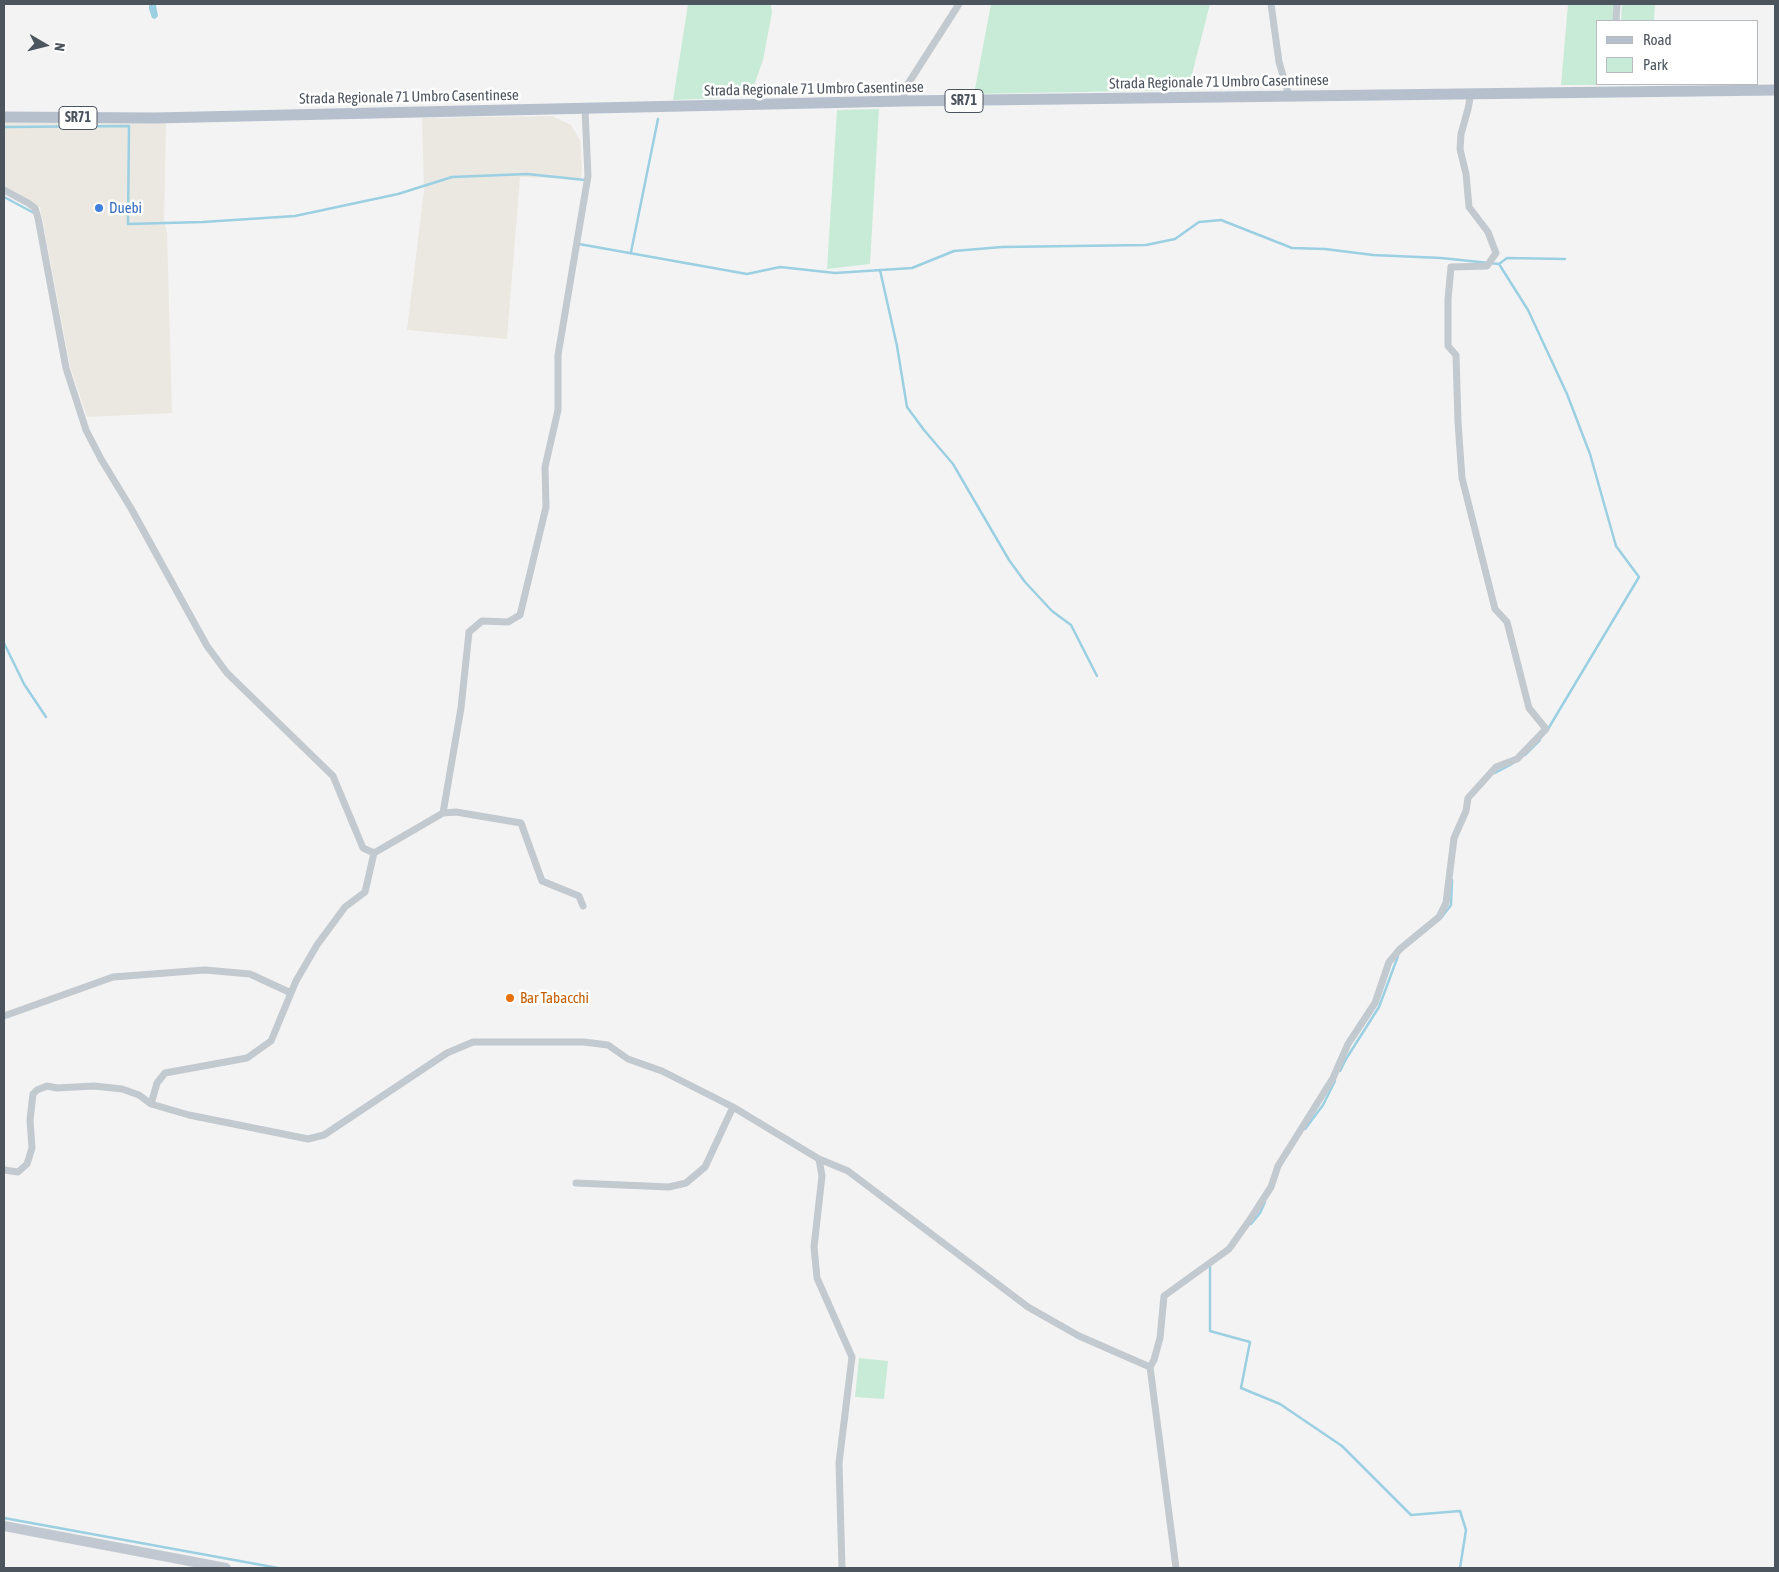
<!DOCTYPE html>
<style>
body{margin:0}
#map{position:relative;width:1779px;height:1572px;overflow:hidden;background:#f4f3f3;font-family:"Asap Condensed",sans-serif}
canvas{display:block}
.frame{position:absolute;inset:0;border:5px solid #4c545e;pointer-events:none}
.legend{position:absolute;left:1596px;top:20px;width:162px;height:65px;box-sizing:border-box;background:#fff;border:1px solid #b7bbbf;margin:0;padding:6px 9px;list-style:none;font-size:15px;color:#4c545e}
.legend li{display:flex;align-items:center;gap:10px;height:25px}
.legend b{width:25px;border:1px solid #b7bbbf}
.north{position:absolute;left:20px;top:20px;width:50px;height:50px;-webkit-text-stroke:4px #fff;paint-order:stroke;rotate:98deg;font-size:14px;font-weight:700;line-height:20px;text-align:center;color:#4c545e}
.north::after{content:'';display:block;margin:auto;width:18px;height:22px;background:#4c545e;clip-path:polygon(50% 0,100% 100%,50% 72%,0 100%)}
</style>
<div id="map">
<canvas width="1779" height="1572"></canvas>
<div class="frame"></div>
<ul class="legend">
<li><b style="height:6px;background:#b6c0cd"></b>Road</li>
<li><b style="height:14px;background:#c8ebd7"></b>Park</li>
</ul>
<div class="north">N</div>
</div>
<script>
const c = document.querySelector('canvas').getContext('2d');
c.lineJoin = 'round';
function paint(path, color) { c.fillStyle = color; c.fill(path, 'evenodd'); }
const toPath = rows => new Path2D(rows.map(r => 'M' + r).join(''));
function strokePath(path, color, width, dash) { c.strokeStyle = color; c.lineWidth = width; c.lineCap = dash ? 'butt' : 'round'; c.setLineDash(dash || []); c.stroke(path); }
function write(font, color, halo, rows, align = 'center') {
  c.font = font + ' "Asap Condensed",sans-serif'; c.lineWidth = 5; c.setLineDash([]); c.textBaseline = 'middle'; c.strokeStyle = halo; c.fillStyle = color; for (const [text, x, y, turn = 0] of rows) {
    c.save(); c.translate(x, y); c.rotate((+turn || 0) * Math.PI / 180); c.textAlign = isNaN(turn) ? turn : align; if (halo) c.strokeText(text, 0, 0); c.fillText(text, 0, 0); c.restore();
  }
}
const commercial = toPath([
 [552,116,571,125,580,140,582,167,581,179,520,177,507,339,407,330,424,190,422,118],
 [4,122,166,123,164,221,167,233,172,413,87,417,70,366,40,207,4,188]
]);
const green = toPath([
 [688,4,771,4,772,13,763,60,750,97,673,100],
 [991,4,1210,4,1188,90,974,94],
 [1568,4,1614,4,1613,21,1598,21,1598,84,1609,84,1609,85,1561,85],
 [1622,4,1655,4,1654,21,1621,21],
 [879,109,870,264,827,269,837,110],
 [859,1358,888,1361,884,1399,855,1397]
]);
const water = toPath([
 [149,4,156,4,156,5,158,16,155,19,152,18,149,9]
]);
const stream = toPath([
 [4,127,129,126,128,224,203,222,295,216,398,194,452,177,527,174,585,180],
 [4,197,34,213],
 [579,244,747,274,780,267,835,273,912,268,954,251,1002,247,1146,245,1175,239,1199,222,1221,220,1292,248,1325,249,1373,255,1441,258,1499,264,1528,310,1567,394,1590,454,1616,546,1639,577,1548,729],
 [631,252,658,119],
 [1499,264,1507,258,1565,259],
 [880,270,897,346,907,407,924,430,953,464,1009,560,1025,582,1052,611,1071,625,1097,676],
 [4,643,24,684,46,717],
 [1525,755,1540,740],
 [1495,773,1512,764],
 [1441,918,1451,905,1452,880],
 [1340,1071,1346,1059,1379,1007,1398,956],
 [1305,1129,1323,1105,1335,1081],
 [1251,1224,1260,1213,1265,1202],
 [1210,1265,1210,1331,1250,1342,1241,1388,1280,1404,1342,1446,1411,1515,1460,1511,1466,1530,1460,1568],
 [4,1518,278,1568]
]);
const street = toPath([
 [1271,4,1279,62,1289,96],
 [1616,21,1617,4],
 [903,101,906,87,959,4],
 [4,190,28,203,35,208,38,218,66,368,86,430,101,459,132,510,207,646,227,673,333,776,363,848,374,853],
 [443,813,461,708,469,632,482,621,508,622,520,615,546,507,545,467,558,410,558,355,588,176,585,109],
 [4,1016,113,977,205,970,250,974,291,993],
 [151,1104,157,1083,165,1073,247,1058,271,1041,296,981,317,945,345,907,365,892,374,853,443,813,456,812,521,823,542,881,579,896,583,906],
 [819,1159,848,1171,1028,1307,1079,1336,1150,1367],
 [4,1170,18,1172,27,1164,32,1148,30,1120,33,1094,37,1090,47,1086,57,1088,94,1086,122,1089,139,1095,151,1104,189,1115,308,1139,324,1135,447,1053,473,1042,584,1042,608,1045,628,1059,662,1071,733,1107,819,1159,822,1176,814,1247,817,1278,852,1357,839,1463,842,1568],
 [576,1183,669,1187,686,1183,705,1167,733,1107],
 [1176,1568,1150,1367,1154,1360,1160,1338,1164,1296,1229,1249,1251,1218,1271,1187,1278,1166,1333,1078,1348,1044,1375,1003,1389,962,1400,949,1439,917,1446,903,1454,838,1466,811,1468,798,1496,767,1517,759,1546,729,1529,708,1507,622,1495,609,1462,478,1458,422,1456,355,1448,346,1448,299,1451,267,1487,266,1496,253,1488,232,1469,207,1466,174,1460,149,1461,134,1468,109,1471,93]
]);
const secondary = toPath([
 [4,1526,226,1568]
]);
const primary = toPath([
 [4,117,155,118,903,101,1775,90]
]);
const markers = [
 [99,208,5,"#3f7fe0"],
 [510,998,5,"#e8710a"]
];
const shields = [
 [964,101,38],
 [78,118,38]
];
const shieldNames = [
 ["SR71",964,101],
 ["SR71",78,118]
];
const streetNames = [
 ["Strada Regionale 71 Umbro Casentinese",1219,82,-1],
 ["Strada Regionale 71 Umbro Casentinese",814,89,-1],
 ["Strada Regionale 71 Umbro Casentinese",409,97,-1]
];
const shopNames = [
 ["Duebi",109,208]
];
const foodNames = [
 ["Bar Tabacchi",520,998]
];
paint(commercial, '#eae8e1');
paint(green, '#c8ebd7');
paint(water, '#9bcfe2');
strokePath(stream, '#9bcfe2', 2.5);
strokePath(street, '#c2c9cf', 7);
strokePath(secondary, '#c1c8d1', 10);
strokePath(primary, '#b6c0cd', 11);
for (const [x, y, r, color] of markers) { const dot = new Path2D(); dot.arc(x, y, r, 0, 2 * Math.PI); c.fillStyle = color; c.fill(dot); strokePath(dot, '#fff', 2); }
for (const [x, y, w] of shields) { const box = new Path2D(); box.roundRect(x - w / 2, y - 11.5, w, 23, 4); c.fillStyle = '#fff'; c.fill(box); strokePath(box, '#4c545e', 1); }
write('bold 14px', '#4c545e', null, shieldNames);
write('15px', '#4c545e', '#fff', streetNames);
write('15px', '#366cbe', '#fff', shopNames, 'left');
write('15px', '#c56008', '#fff', foodNames, 'left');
</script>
